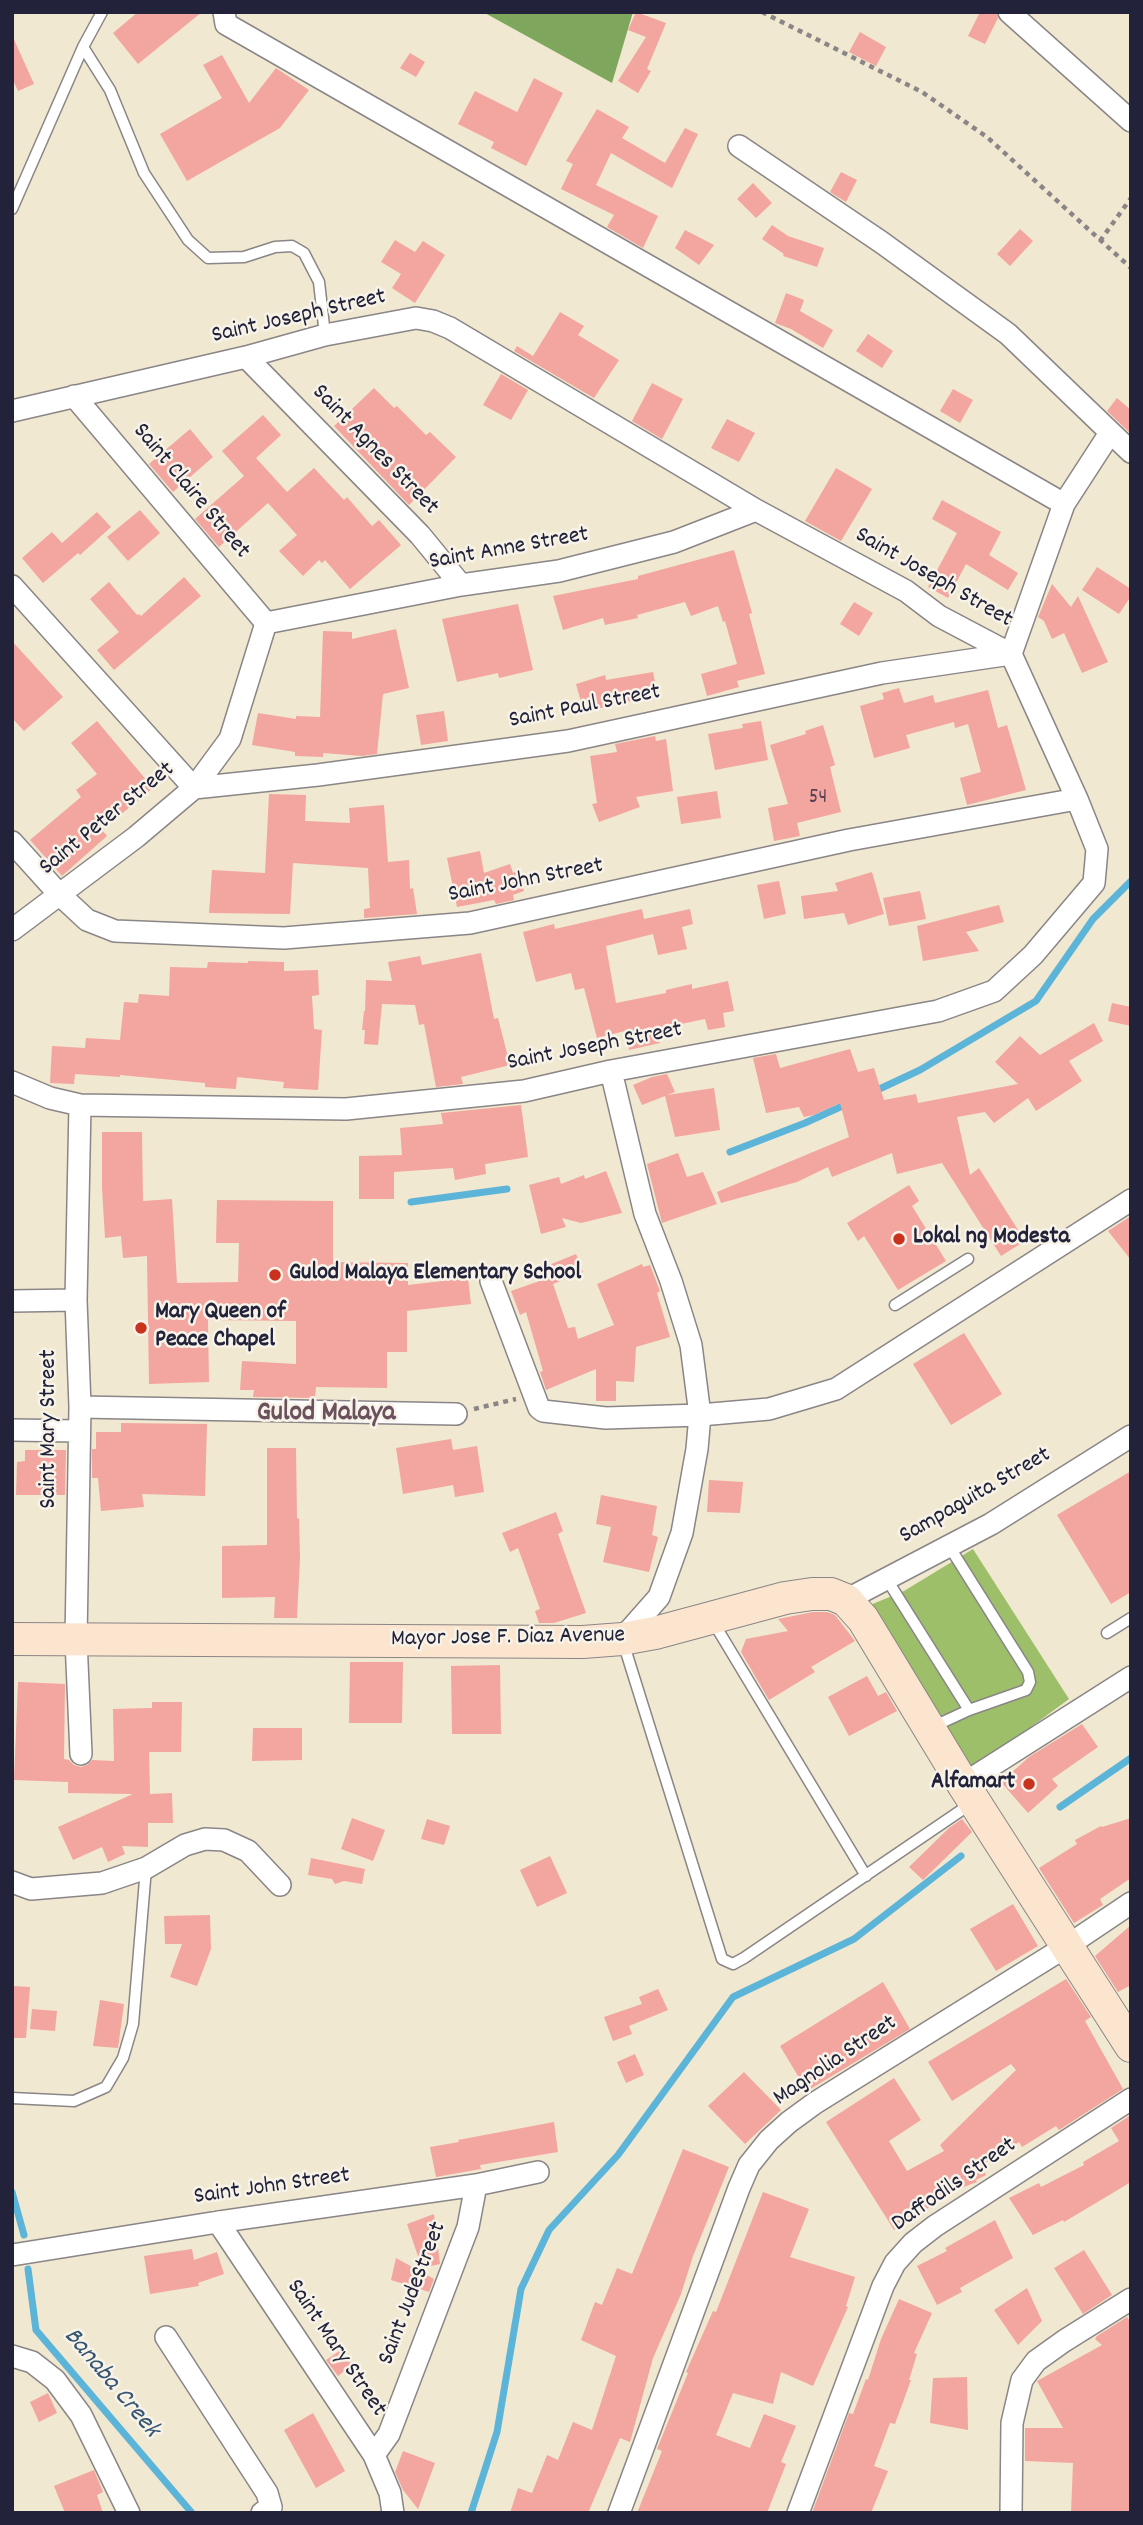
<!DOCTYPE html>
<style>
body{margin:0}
#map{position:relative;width:1143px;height:2525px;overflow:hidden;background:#f1e8d1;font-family:Dekko,sans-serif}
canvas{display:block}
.frame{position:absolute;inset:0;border:14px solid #22223b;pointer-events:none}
</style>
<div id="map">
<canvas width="1143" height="2525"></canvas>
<div class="frame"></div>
</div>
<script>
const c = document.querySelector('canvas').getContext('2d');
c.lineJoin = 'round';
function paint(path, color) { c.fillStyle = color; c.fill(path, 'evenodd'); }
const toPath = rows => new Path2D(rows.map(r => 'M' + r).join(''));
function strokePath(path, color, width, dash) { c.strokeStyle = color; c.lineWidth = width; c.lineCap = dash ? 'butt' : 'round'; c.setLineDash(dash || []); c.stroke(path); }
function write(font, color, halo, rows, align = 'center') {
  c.font = font + ' Dekko,sans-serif'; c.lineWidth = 5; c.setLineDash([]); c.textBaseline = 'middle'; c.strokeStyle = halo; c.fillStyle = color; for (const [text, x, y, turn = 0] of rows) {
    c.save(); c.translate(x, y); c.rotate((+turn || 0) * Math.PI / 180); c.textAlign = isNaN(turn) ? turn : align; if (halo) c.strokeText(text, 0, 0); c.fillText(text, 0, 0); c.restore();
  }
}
const green = toPath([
 [973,1549,1069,1699,978,1766,959,1765,863,1608,904,1591]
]);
const forest = toPath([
 [483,12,633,12,612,83]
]);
const stream = toPath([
 [873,1092,920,1070,1036,1001,1093,919,1131,881],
 [730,1152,805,1123,849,1103],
 [411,1202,507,1189],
 [1060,1807,1131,1758],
 [12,2192,24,2235],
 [28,2269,36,2330,192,2513],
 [471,2513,497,2432,521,2289,549,2230,618,2155,733,1997,854,1939,961,1856]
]);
const building = toPath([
 [138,12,202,12,138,64,113,33],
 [636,12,666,23,647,69,651,71,638,93,618,81,646,37,628,30],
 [980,12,996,12,998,18,985,44,968,36],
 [860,32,886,47,876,66,849,52],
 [12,35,34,84,18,91,12,78],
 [410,53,425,62,416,77,400,68],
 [222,55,249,103,276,68,309,90,280,128,187,181,160,134,222,98,203,65],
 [534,78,563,93,526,166,491,148,494,142,458,124,475,91,517,112],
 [597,109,629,127,622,138,665,163,685,128,698,134,672,188,611,153,596,185,658,216,643,248,607,227,614,215,561,189,573,164,566,161],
 [841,172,857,180,846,202,830,192],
 [753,183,772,203,756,218,737,199],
 [772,225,788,236,824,248,817,267,783,256,784,254,762,239],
 [1020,229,1033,241,1010,266,997,254],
 [685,230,714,245,699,265,675,248],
 [395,240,415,252,423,241,445,255,415,303,392,288,401,274,381,262],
 [786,293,804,300,800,311,833,330,823,348,791,329,775,323],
 [560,312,584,326,578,335,619,360,594,398,514,351,517,346,533,356],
 [868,334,893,351,882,368,856,351],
 [501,374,528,390,511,420,483,405],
 [652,383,683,399,662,439,632,421],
 [374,388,394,408,397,406,426,435,430,432,456,457,409,505,334,426],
 [953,389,973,400,960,423,940,411],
 [1117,398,1131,410,1131,434,1107,411],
 [263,415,281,435,256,458,287,492,314,468,344,500,347,497,372,526,379,520,401,545,350,589,325,560,322,563,319,560,303,576,279,551,297,535,268,503,219,547,195,519,244,476,222,451],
 [727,419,755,433,739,462,711,448],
 [190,429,213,457,173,492,149,464],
 [836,468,872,489,841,541,805,521],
 [942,500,1001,532,989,555,1018,573,1008,590,966,564,948,598,928,587,957,533,932,519],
 [140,510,160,533,128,561,107,537],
 [97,512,111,527,80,555,78,553,43,583,22,558,52,532,62,543],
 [734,550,752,613,749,614,765,674,737,681,739,687,707,696,701,674,737,664,725,621,723,622,718,606,691,616,685,602,637,615,638,618,605,625,603,618,563,630,553,596,638,579,638,576],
 [1097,567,1131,589,1131,596,1119,614,1082,590],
 [184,577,201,596,114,670,97,650,119,632,90,599,109,582,137,615,139,614,141,616],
 [1052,584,1071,607,1078,596,1108,662,1082,673,1064,633,1052,639,1044,621,1038,617],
 [854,602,873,613,859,636,840,624],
 [518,604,533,670,499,678,498,673,457,682,442,619],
 [396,629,409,688,383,694,377,754,362,756,323,753,323,757,295,756,295,752,252,745,258,713,296,719,296,716,320,717,323,631,352,632,352,639],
 [12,641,63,697,24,731,12,718],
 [653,672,658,696,615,704,584,713,576,684,605,675,606,680],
 [899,688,904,703,933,695,935,703,988,690,998,728,1007,725,1026,790,967,805,960,778,981,772,968,724,955,728,954,722,906,735,910,748,874,758,860,706,884,699,882,693],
 [444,711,448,741,421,745,416,715],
 [97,721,153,788,102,830,107,836,62,876,30,840,81,797,76,790,97,774,71,743],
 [761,721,768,760,715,770,708,734,743,728,742,724],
 [823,725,835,765,830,767,841,812,797,823,800,836,774,841,768,808,788,804,770,745,806,734,805,731],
 [655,736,656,741,666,739,673,791,636,797,640,807,599,822,592,804,597,803,590,756,617,752,615,744],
 [717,791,721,818,681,824,677,797],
 [269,794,306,795,305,821,350,823,349,808,384,805,388,862,409,860,410,889,413,888,417,914,364,918,364,909,370,908,368,868,293,863,290,914,209,913,212,870,265,873],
 [480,851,484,873,510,864,513,873,517,871,524,891,513,895,514,900,496,904,494,900,457,907,447,858],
 [872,872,884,914,848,925,844,913,804,919,801,896,838,891,835,883],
 [779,881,786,914,764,919,757,885],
 [920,891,926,919,889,926,883,898],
 [999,905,1004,922,966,932,979,951,923,961,917,926],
 [642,909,644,919,690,909,693,924,682,927,687,949,658,955,653,934,606,946,616,1003,666,993,666,990,692,984,692,989,728,981,734,1011,723,1013,725,1027,708,1030,705,1019,657,1029,660,1043,629,1050,625,1031,597,1038,584,988,575,990,571,973,536,982,523,932,554,924,555,929],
 [481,953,494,1019,498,1018,510,1065,461,1077,463,1084,436,1087,424,1024,419,1025,415,1005,382,1004,378,1045,364,1044,365,1030,362,1030,364,1011,365,1011,366,980,392,981,388,962,420,956,422,965],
 [248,961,284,962,284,971,318,970,319,995,312,996,314,1029,322,1030,318,1090,283,1088,284,1082,237,1077,236,1089,205,1087,205,1083,120,1075,120,1077,75,1074,74,1084,50,1083,52,1046,85,1048,86,1038,120,1040,124,1002,138,1003,139,994,169,996,170,967,207,968,208,962,248,963],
 [1112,1003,1131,1007,1131,1026,1108,1021],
 [1094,1023,1103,1041,1069,1061,1082,1081,1036,1111,1028,1098,994,1123,985,1112,957,1117,970,1175,979,1168,1025,1241,1001,1256,942,1163,897,1174,892,1153,832,1177,828,1167,797,1182,721,1203,717,1192,849,1137,840,1103,814,1115,804,1117,799,1107,766,1113,753,1058,776,1054,780,1068,850,1049,858,1072,874,1068,884,1100,916,1094,918,1103,1018,1084,995,1062,1020,1036,1040,1055],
 [667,1074,675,1092,667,1095,714,1088,720,1130,675,1137,665,1096,642,1105,633,1085,652,1077],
 [521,1105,528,1157,485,1164,486,1174,455,1180,453,1168,394,1172,394,1199,359,1199,359,1156,402,1155,400,1128,443,1124,441,1113],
 [102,1132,142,1132,143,1201,172,1199,177,1283,238,1282,239,1243,216,1243,217,1200,333,1201,333,1262,408,1263,408,1285,468,1278,471,1304,407,1311,407,1352,387,1352,387,1388,316,1387,315,1398,253,1397,254,1390,240,1390,242,1361,296,1364,296,1321,208,1320,209,1382,149,1384,147,1256,123,1258,121,1236,105,1238,102,1188],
 [678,1153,687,1177,703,1172,717,1204,662,1223,647,1164],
 [606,1171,622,1213,581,1223,562,1218,566,1227,541,1234,529,1185,559,1177,561,1184,584,1175,585,1179],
 [909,1185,919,1201,912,1206,946,1261,898,1290,864,1236,858,1241,847,1223],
 [1131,1216,1131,1260,1108,1231],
 [576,1254,583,1272,553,1284,568,1328,575,1327,578,1339,614,1325,597,1284,642,1264,643,1267,650,1265,660,1291,657,1293,670,1337,636,1347,634,1382,616,1381,616,1401,596,1401,596,1369,546,1390,540,1372,543,1371,526,1312,520,1315,511,1291,548,1278,544,1267],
 [964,1333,1002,1394,951,1425,913,1364],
 [121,1423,207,1424,205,1496,142,1494,144,1507,101,1511,98,1478,92,1478,92,1449,96,1449,96,1432,121,1432],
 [451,1439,453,1450,477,1446,484,1492,455,1497,453,1485,403,1494,396,1448],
 [267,1448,296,1448,297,1519,299,1518,300,1558,297,1618,274,1618,275,1597,222,1598,222,1546,267,1545],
 [25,1450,66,1450,65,1495,16,1495,17,1462,25,1461],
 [1131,1471,1131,1592,1111,1604,1057,1515],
 [709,1480,743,1482,740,1513,707,1512],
 [601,1495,657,1506,652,1535,658,1537,649,1572,603,1562,611,1527,596,1524],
 [556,1512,563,1531,558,1534,586,1613,554,1623,539,1623,535,1611,540,1609,518,1548,510,1552,502,1533],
 [813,1612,827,1612,835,1615,855,1641,811,1667,815,1672,769,1700,741,1652,746,1639,788,1631,778,1619],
 [350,1662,403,1662,402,1723,349,1723],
 [500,1665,501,1734,452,1734,451,1666],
 [867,1676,878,1696,886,1692,897,1711,849,1736,828,1697],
 [18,1682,65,1684,64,1759,69,1760,74,1765,81,1767,87,1765,92,1760,114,1761,113,1709,152,1708,152,1702,182,1702,181,1752,149,1752,150,1794,172,1793,173,1823,148,1823,148,1847,122,1846,125,1854,108,1862,102,1847,73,1860,58,1827,133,1794,68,1793,68,1782,14,1780],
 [1082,1724,1098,1747,1052,1779,1058,1786,1028,1813,1001,1782,1029,1757],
 [253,1728,302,1728,302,1760,252,1761],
 [352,1818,385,1830,373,1861,341,1849],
 [1131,1818,1131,1878,1100,1899,1103,1905,1074,1923,1039,1868,1077,1844,1075,1840,1101,1826,1102,1827],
 [427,1819,450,1826,444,1845,421,1839],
 [962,1819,972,1832,923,1880,909,1867,949,1828],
 [550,1856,567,1893,537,1907,520,1870],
 [311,1858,365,1869,362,1884,344,1881,335,1884,332,1879,308,1875],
 [1013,1904,1038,1946,996,1971,970,1929],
 [210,1915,211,1949,197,1986,170,1977,182,1944,165,1944,164,1916],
 [1131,1925,1131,1985,1118,1992,1095,1956],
 [1066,1979,1091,2017,1085,2021,1123,2089,1059,2130,1056,2126,1022,2147,1019,2142,981,2166,986,2175,976,2180,977,2182,926,2201,930,2207,894,2230,826,2122,894,2078,921,2120,889,2141,907,2171,944,2151,940,2145,1016,2070,1011,2064,952,2101,928,2062],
 [883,1982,910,2029,807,2091,780,2046],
 [12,1986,30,1987,26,2038,12,2038],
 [658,1989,668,2010,629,2026,632,2034,613,2041,604,2017,642,2004,639,1997],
 [100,2000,124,2004,118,2048,93,2046],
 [32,2009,57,2011,55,2031,30,2029],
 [635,2054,644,2075,626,2083,617,2062],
 [744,2072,781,2110,745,2144,708,2106],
 [1131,2115,1131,2182,1064,2222,1063,2220,1033,2235,1009,2198,1039,2183,1041,2187,1084,2165,1083,2162,1119,2141,1111,2128],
 [554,2122,558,2152,480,2165,481,2169,436,2177,430,2147,459,2142,458,2140],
 [683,2149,729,2167,693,2256,681,2294,653,2358,630,2442,620,2438,588,2513,510,2513,518,2488,532,2493,547,2455,558,2460,573,2422,592,2430,616,2356,581,2340,595,2302,602,2305,617,2268,632,2274],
 [763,2192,809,2209,790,2257,855,2277,846,2306,848,2307,813,2386,781,2372,773,2404,733,2393,716,2435,750,2448,764,2414,796,2426,781,2462,786,2464,767,2513,637,2513,662,2451,657,2449,688,2373,686,2372,713,2311,716,2312],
 [434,2214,440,2264,422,2268,407,2224],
 [995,2220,1013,2258,960,2288,962,2292,937,2305,917,2266,947,2251,945,2248],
 [192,2249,194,2260,217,2252,224,2274,198,2283,199,2286,150,2294,144,2256],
 [1084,2250,1112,2295,1083,2314,1054,2268],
 [396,2258,434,2279,429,2292,391,2280],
 [1027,2288,1042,2321,1018,2345,994,2310],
 [899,2299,932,2313,914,2353,917,2354,909,2380,911,2380,895,2424,890,2423,874,2466,888,2471,871,2513,812,2513,849,2413,853,2414,866,2379,868,2380,881,2339],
 [1127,2317,1131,2323,1131,2513,1071,2513,1073,2463,1025,2461,1025,2428,1063,2428,1037,2381,1102,2345,1095,2339,1097,2336],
 [341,2350,352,2365,338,2376,326,2360],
 [967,2377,968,2430,930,2423,933,2378],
 [48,2393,57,2413,39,2422,30,2402],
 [313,2413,345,2471,316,2488,284,2430],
 [403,2451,435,2463,418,2509,403,2490,395,2472],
 [94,2470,103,2492,97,2495,103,2513,65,2513,54,2486]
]);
const path = toPath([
 [762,12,922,92,987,137,1131,268],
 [1100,241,1131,198],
 [474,1409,516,1399]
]);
const lane = toPath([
 [83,47,110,90,144,173,188,240,208,258,244,257,275,247,292,246,304,253,319,282,325,335],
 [12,209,83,47,102,12],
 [895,1305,968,1259],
 [886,1578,969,1710,1026,1690,1030,1682,1028,1672,949,1546],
 [712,1620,866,1876],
 [1107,1633,1131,1618],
 [623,1642,722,1959,733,1964,744,1958,972,1803],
 [930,1728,969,1710],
 [12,2098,74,2101,106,2087,123,2058,133,2024,146,1868]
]);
const street = toPath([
 [224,12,226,24,1064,504],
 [1009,12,1131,121],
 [739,146,881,242,1008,334,1131,452],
 [246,357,420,535,461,585],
 [74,396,266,623],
 [12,411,246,357,325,335,416,318,433,321,450,328,756,510,906,591,939,616,1011,654,1077,799,1097,849,1094,883,1033,955,994,991,938,1011,611,1071,524,1091,346,1109,80,1105,50,1098,12,1082],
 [12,586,194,788,318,775,568,741,882,673,1011,654,1064,504,1110,433],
 [266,623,461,585,559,571,674,542,756,510],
 [12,842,59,894,87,920,115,931,284,938,470,923,849,840,1077,799],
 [12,930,136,837,194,788,230,739,266,623],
 [611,1071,645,1214,671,1281,691,1345,700,1415,697,1449,682,1533,659,1597,622,1639],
 [80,1105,76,1300,80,1407,76,1640,81,1754],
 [491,1281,539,1408,543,1411,606,1418,700,1415,769,1409,836,1389,1131,1200],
 [12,1301,76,1300],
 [80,1407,456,1414],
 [12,1430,78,1431],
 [846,1600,991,1524,1131,1436],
 [963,1784,1131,1677],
 [12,1882,31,1889,102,1883,146,1868,185,1845,205,1839,224,1840,248,1851,280,1885],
 [218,2222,374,2455,390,2493,393,2513],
 [12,2255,218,2222,476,2185,538,2172],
 [166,2337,267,2493,271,2507,262,2513],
 [12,2356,32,2362,55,2380,81,2415,129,2513],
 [374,2455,389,2434,468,2227,476,2185],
 [619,2513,739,2188,749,2165,769,2140,789,2122,815,2103,1067,1946,1131,1903],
 [798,2513,883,2286,895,2263,913,2243,935,2226,1131,2099],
 [1011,2513,1012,2423,1022,2380,1036,2361,1064,2341,1131,2299]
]);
const secondary = toPath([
 [12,1639,583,1642,622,1639,655,1633,785,1598,812,1594,831,1594,846,1600,863,1619,963,1784,1131,2046]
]);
const markers = [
 [899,1239,7,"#c8321e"],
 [275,1275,7,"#c8321e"],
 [141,1328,7,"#c8321e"],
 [1029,1784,7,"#c8321e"]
];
const numberNames = [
 ["54",818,799]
];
const streetNames = [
 ["Saint Joseph Street",299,318,-13],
 ["Saint Agnes Street",374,451,46],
 ["Saint Claire Street",190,492,50],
 ["Saint Anne Street",509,550,-10],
 ["Saint Joseph Street",933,579,30],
 ["Saint Paul Street",585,708,-11],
 ["Saint Peter Street",108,820,-39],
 ["Saint John Street",526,882,-11],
 ["Saint Joseph Street",595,1048,-11],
 ["Saint Mary Street",51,1429,-90],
 ["Sampaguita Street",976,1497,-30],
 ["Mayor Jose F. Diaz Avenue",508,1639,-1],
 ["Magnolia Street",836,2062,-34],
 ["Daffodils Street",955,2186,-35],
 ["Saint John Street",272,2188,-8],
 ["Saint JudeStreet",414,2294,-69],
 ["Saint Mary Street",335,2349,56]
];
const poiNames = [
 ["Lokal ng Modesta",913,1239],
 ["Gulod Malaya Elementary School",289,1275],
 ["Mary Queen of",155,1314],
 ["Peace Chapel",155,1342],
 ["Alfamart",1015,1784,"right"]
];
const waterNames = [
 ["Banaba Creek",110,2384,50]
];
const quarterNames = [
 ["Gulod Malaya",326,1415]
];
paint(green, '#9dbf69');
paint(forest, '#7ea65d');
strokePath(stream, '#5cb5d9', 7);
paint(building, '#f3a59f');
strokePath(lane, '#8a8586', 13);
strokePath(street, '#8a8586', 24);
strokePath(secondary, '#8a8586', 34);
strokePath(path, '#8a8586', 4.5, [5, 5]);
strokePath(lane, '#fff', 10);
strokePath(street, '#fff', 21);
strokePath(secondary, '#fbe5cf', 32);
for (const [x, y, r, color] of markers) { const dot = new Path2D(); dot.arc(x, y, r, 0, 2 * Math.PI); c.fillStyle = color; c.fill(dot); strokePath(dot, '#f7f3e8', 2.5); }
write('21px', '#564354', null, numberNames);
write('24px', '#22223b', '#f7f3e8', streetNames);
write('bold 24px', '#22223b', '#f7f3e8', poiNames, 'left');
write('italic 26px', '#365572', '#f7f3e8', waterNames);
write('bold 28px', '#6b505e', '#f7f3e8', quarterNames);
</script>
